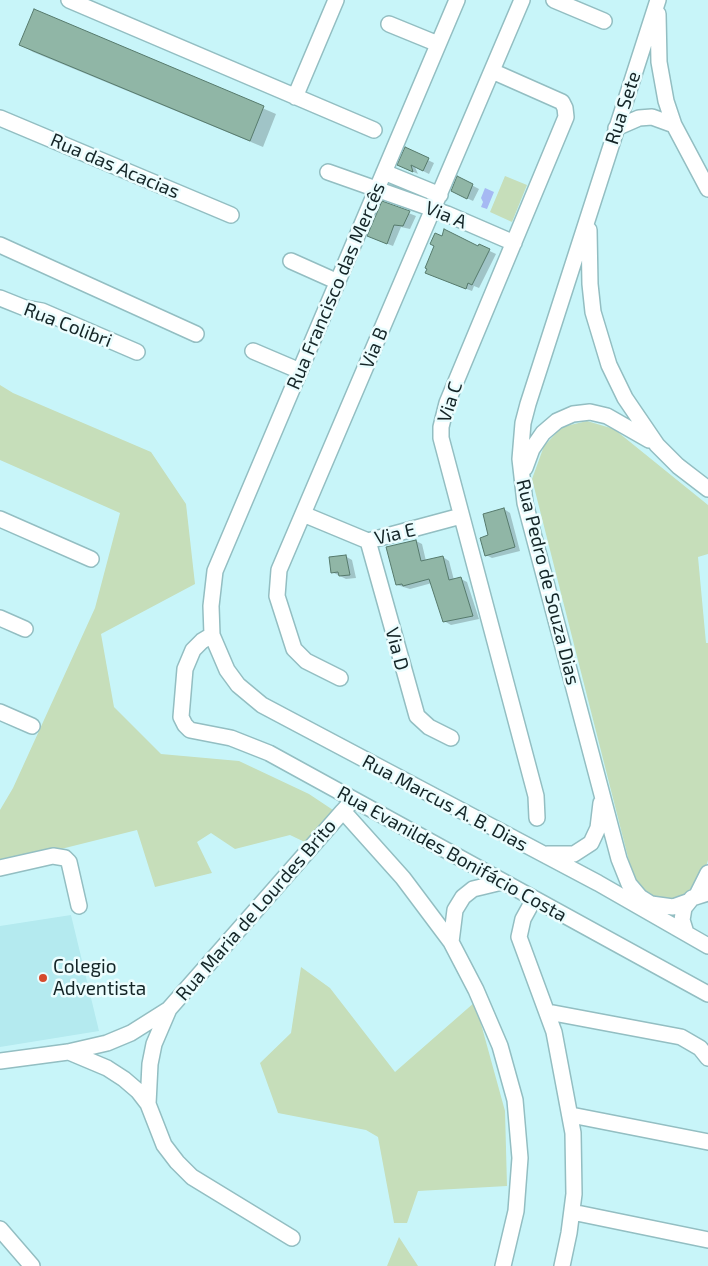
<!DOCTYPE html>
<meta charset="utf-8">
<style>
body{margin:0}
canvas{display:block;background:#c8f5f9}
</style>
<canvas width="708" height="1266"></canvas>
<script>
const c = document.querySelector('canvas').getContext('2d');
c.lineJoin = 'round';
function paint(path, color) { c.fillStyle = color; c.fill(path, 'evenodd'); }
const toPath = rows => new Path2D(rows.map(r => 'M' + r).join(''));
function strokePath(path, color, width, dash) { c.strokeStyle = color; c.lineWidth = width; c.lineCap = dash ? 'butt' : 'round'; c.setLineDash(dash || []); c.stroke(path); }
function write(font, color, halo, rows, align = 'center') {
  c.font = font + ' "Exo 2",sans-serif'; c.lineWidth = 5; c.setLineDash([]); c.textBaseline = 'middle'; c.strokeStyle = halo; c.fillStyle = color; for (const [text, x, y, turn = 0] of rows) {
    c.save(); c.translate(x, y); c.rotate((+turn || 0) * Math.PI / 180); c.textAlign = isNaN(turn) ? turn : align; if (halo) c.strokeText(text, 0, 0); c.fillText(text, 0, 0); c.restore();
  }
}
const built = toPath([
 [71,915,99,1031,0,1047,0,926]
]);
const green = toPath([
 [505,176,527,185,512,222,490,212],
 [0,385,13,393,151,452,186,504,195,584,101,634,114,707,161,754,239,761,309,794,342,816,311,845,290,835,235,849,211,833,197,842,212,873,155,887,137,830,61,849,0,862,0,810,13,788,95,608,120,513,0,460],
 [587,421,614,429,708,505,708,554,698,557,706,643,708,643,708,860,704,874,694,886,679,898,652,899,634,881,532,479,544,446,562,427],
 [301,967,330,988,395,1072,475,1002,505,1111,507,1186,418,1191,407,1223,394,1223,378,1137,366,1130,278,1113,260,1063,291,1033],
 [399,1237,418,1266,387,1266]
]);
const water = toPath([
 [485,188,494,192,487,209,481,207,483,202,481,198]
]);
const shadow = toPath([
 [35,10,276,114,263,147,33,52,20,44],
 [405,149,434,163,429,174,415,167,418,174,405,168],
 [458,178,479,189,473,201,458,194],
 [383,203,416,216,410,229,401,227,393,246,375,239],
 [479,246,496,254,479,288,474,286,472,291,433,276],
 [504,509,510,513,520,551,492,558,486,555,490,536],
 [416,541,422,544,426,561,443,557,449,561,454,580,461,579,467,582,479,619,451,625,444,621,432,583,410,589,397,585],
 [345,556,352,560,356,578,346,579,332,572]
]);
const building = toPath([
 [34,9,264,106,250,141,19,45,34,9],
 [405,147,429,158,423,171,411,165,413,172,397,165,405,147],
 [457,176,473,184,467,199,451,191,457,176],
 [382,201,410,211,403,226,394,225,387,244,367,236,382,201],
 [444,229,478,246,479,244,490,249,472,285,468,283,466,289,425,273,427,269,425,268,434,246,430,244,435,233,442,236,444,229],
 [504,508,515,547,485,556,480,538,488,535,483,514,504,508],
 [416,540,421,561,443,556,449,580,461,577,473,616,443,622,429,579,403,586,402,584,396,585,386,547,416,540],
 [346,555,350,575,339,576,338,572,331,573,329,557,346,555]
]);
const minor = toPath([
 [69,0,374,130],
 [457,0,215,571,211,606,212,635,227,670,238,685,262,705,598,883,708,946],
 [554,0,604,21],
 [658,0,528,404,523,423,520,459,525,503,619,859,629,884,640,897,651,904,673,907,687,902],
 [658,14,659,62,666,101,674,125,708,189],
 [389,24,438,44],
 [492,71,562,102,565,108,566,117,447,403,441,427,441,438,536,796,537,818],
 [295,97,336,0],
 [0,118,231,215],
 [616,128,639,118,652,117,674,125],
 [328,172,447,214,514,243],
 [384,172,440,195],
 [589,230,590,284,593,312,609,365,625,398,657,445,678,466,708,489],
 [0,245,196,334],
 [291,261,338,282],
 [0,298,25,308,42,311,137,352],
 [253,351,300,371],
 [525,468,532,449,543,433,557,421,573,414,590,412,607,416,649,440],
 [303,514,368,541,461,516],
 [0,519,91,559],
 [368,541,417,716,429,727,451,738],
 [0,618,25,629],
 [212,635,202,641,193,650,185,669,181,717,185,725,190,730,231,738,269,753,708,994],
 [340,678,306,661,294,649,277,596,279,570,522,0],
 [0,712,32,726],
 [353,800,343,811,403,878,451,942,476,990,500,1046,515,1100,520,1158,516,1211,503,1266],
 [547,854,574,854,591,843,598,828,601,803],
 [0,868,53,856,65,858,69,862,79,906],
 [697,895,708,873],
 [534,899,523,919,519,937,554,1032,573,1133,574,1194,569,1233,562,1266],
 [686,933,682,920,684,908,692,898,708,893],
 [451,942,455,910,463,897,473,889,502,882],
 [548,1012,681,1037,700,1048,708,1058],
 [69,1052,107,1068,124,1079,138,1091,148,1104,164,1145,177,1162,192,1177,292,1238],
 [0,1061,68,1052,107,1043,131,1033,169,1009,343,811],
 [148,1104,150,1064,154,1044,169,1009],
 [571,1115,708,1142],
 [572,1212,708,1240],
 [0,1229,32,1266]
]);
const markers = [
 [43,978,5,"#d54a2c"]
];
const streetNames = [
 ["Rua Sete",623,108,-72],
 ["Rua das Acacias",115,166,23],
 ["Via A",446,215,22],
 ["Rua Francisco das Mercês",336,286,-67],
 ["Rua Colibri",68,325,21],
 ["Via B",374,348,-67],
 ["Via C",450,402,-72],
 ["Via E",395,534,-13],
 ["Rua Pedro de Souza Dias",548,582,76],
 ["Via D",397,649,75],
 ["Rua Marcus A. B. Dias",445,803,28],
 ["Rua Evanildes Bonifácio Costa",452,854,29],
 ["Rua Maria de Lourdes Brito",256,910,-49]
];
const poiNames = [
 ["Colegio",53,967],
 ["Adventista",53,989]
];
paint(built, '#b4eaef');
paint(green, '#c6deba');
paint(water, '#a6b9f3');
paint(shadow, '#0003');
paint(building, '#90b6a6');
strokePath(building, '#567a6c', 1);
strokePath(minor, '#93bec2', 18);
strokePath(minor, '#fff', 15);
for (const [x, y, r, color] of markers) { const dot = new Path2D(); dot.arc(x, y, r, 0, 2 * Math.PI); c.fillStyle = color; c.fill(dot); strokePath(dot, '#ebfdfe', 2); }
write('19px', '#142527', '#ebfdfe', streetNames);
write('19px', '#142527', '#ebfdfe', poiNames, 'left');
</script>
